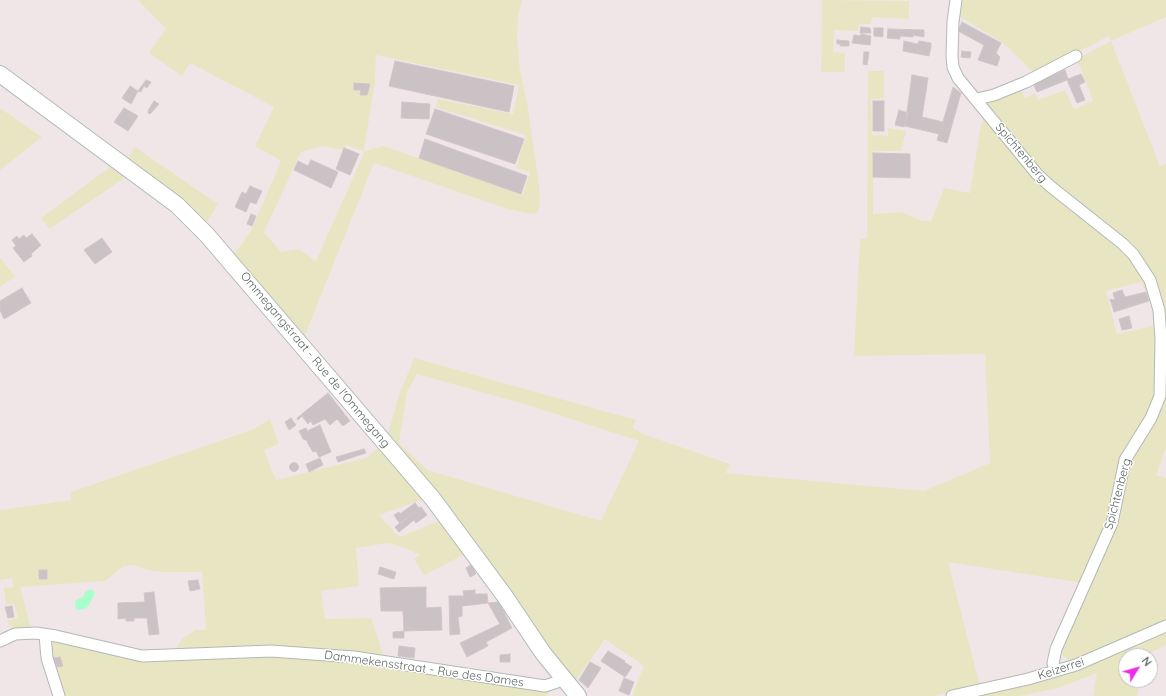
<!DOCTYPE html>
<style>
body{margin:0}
#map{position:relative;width:1166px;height:696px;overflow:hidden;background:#f0e6e8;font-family:Quicksand,sans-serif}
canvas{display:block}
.north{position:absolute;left:1118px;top:648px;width:40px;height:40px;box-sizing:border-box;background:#fff;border:1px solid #bec2c0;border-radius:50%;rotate:53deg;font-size:11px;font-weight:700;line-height:16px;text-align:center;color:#5d6762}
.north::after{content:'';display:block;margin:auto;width:14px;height:18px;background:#ee2de8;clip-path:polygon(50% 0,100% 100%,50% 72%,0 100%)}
</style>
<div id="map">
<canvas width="1166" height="696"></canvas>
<div class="north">N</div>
</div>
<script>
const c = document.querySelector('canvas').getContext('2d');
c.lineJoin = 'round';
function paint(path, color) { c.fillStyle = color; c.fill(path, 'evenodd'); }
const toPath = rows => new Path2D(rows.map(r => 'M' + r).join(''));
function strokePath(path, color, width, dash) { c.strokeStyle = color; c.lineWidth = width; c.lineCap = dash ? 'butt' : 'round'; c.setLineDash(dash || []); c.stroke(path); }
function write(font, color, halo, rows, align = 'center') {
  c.font = font + ' Quicksand,sans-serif'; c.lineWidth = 3; c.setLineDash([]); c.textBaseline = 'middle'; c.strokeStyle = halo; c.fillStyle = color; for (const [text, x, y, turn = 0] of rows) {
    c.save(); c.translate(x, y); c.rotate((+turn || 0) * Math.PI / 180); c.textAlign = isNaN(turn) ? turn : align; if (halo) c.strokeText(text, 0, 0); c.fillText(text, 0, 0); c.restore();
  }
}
const green = toPath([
 [138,0,522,0,518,17,517,38,520,70,528,108,539,186,540,205,537,213,531,214,508,209,374,163,303,340,232,257,251,231,281,161,255,146,274,107,190,63,182,76,149,53,166,29],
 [376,55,519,85,513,114,438,99,435,107,526,135,516,168,530,172,523,195,384,146,364,151,375,81],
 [346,145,364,151,362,158,316,261,299,249,281,252,264,232,301,152,322,146,343,150],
 [822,0,909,1,909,19,872,17,871,24,859,24,858,31,834,30,833,52,845,53,845,72,821,72],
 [961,0,1166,0,1166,17,1111,41,1160,166,1166,164,1166,330,1163,312,1150,273,1035,165,985,103,1020,87,1025,98,1035,93,1038,100,1065,90,1074,109,1093,101,1077,59,1111,41,1109,36,1035,74,1003,43,959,16],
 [868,71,884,71,884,98,871,99,872,135,888,136,888,128,906,131,901,151,873,151,873,214,902,212,922,221,931,221,944,188,970,193,980,130,984,115,1027,169,1125,251,1149,289,1145,290,1141,282,1106,291,1117,334,1157,325,1160,349,1153,405,1136,432,1114,504,1083,583,948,562,980,686,933,696,632,696,644,666,605,639,573,684,387,437,399,395,414,358,636,420,633,428,643,434,730,464,726,473,924,491,990,463,985,354,854,356,860,239,867,238],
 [417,374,531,406,639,441,601,521,427,470,399,443,407,392],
 [0,108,42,137,0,170],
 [135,147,218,204,205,225,175,193,128,158],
 [114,164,127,176,50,229,41,218],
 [0,257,15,277,0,287],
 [1166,377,1166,448,1156,475,1166,478,1166,623,1070,662,1061,653,1062,643,1130,459,1164,406],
 [270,419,279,444,264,450,276,480,366,458,381,446,427,498,379,515,399,537,444,519,467,553,424,575,414,559,420,555,400,546,388,543,356,548,359,586,321,591,325,619,371,618,385,660,178,653,176,649,182,639,196,630,206,630,202,572,162,572,147,570,132,565,124,566,105,581,20,587,31,629,16,630,9,625,8,620,18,618,14,603,6,605,4,588,13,587,12,578,0,580,0,510,71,500,71,492,254,429],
 [1166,629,1166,645,1145,656,1126,656,1126,680,1140,680,1137,696,1093,696,1097,673,1059,688,1019,696,961,696,1053,675],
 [59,641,145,661,175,661,237,655,266,655,365,662,550,690,547,696,63,696,51,657,51,647,54,642]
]);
const water = toPath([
 [91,589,95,593,89,605,85,609,77,610,75,606,76,600,83,597,85,592]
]);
const building = toPath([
 [962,22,1001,43,996,53,1000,57,997,66,978,60,984,45,958,31,962,22],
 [861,27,870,28,871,33,860,33,861,27],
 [874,28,883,28,883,37,874,36,874,28],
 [888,29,924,30,924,37,913,35,913,37,900,36,900,39,887,38,888,29],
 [861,34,871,36,870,45,852,43,854,35,861,36,861,34],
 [837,40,849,41,849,46,840,46,841,44,837,44,837,40],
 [904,41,931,47,929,56,903,51,904,41],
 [919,41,931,43,931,47,918,44,919,41],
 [962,51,971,52,970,58,961,57,962,51],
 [864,52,869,52,867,65,863,64,864,52],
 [395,61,514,86,509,112,389,86,395,61],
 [1065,70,1068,79,1081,74,1085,82,1079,85,1085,100,1077,103,1067,80,1037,92,1033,83,1065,70],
 [912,75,928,78,922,117,943,122,953,87,961,93,947,143,937,140,939,134,905,126,912,75],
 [146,80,151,82,147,88,144,86,141,92,138,91,146,80],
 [354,83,370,84,367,95,360,95,361,90,354,90,354,83],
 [130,86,138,91,131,104,122,98,130,86],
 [154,101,159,104,150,114,148,113,149,109,154,101],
 [873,101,884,101,884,131,873,131,873,101],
 [402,102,430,104,429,119,401,118,402,102],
 [124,108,138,116,128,131,114,122,124,108],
 [435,109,524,139,515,164,426,134,435,109],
 [899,110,908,113,904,127,895,125,899,110],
 [425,139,527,176,521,194,419,158,425,139],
 [344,148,359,154,350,175,336,169,344,148],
 [873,153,910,154,910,178,873,177,873,153],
 [311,160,338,172,331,188,294,170,298,161,308,166,311,160],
 [250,186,262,191,256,204,250,202,246,212,235,207,242,192,246,194,250,186],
 [251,214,256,216,252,226,247,224,251,214],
 [32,234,41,245,31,254,32,256,24,262,13,248,16,246,12,240,17,236,19,239,24,235,26,238,32,234],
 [102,238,112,252,95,264,84,250,102,238],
 [22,288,31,303,4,319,0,310,0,301,22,288],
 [1122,290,1125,297,1146,292,1149,301,1114,312,1110,299,1115,300,1113,293,1122,290],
 [1129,316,1132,328,1122,330,1119,319,1129,316],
 [328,393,350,421,343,426,337,419,330,425,325,419,313,425,311,421,308,424,302,416,298,420,297,418,328,393],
 [291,418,296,425,289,430,285,422,291,418],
 [320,425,331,452,319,457,316,451,313,452,307,442,308,441,303,439,299,431,306,428,307,431,320,425],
 [364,449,366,453,338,462,336,457,364,449],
 [320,458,323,465,309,472,306,464,320,458],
 '289.5 467a4.5 4.5 0 1 1 9 0a4.5 4.5 0 1 1-9 0Z',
 [415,503,419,508,400,524,394,515,399,512,400,514,415,503],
 [421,507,427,515,416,523,414,520,399,532,395,527,421,507],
 [471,565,476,574,470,577,466,568,471,565],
 [380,567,396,572,394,579,378,574,380,567],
 [39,570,47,570,47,579,39,579,39,570],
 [198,580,200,589,190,591,188,581,198,580],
 [426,587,426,608,441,607,442,630,404,631,403,611,381,611,380,588,426,587],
 [475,590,475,594,487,594,488,603,462,606,462,616,458,617,460,634,450,635,449,596,464,596,463,591,475,590],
 [154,592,159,634,149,635,147,618,134,618,134,621,126,621,126,618,118,619,118,603,145,602,144,593,154,592],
 [499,602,512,628,486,642,488,646,467,657,460,643,500,624,488,603,499,602],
 [12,606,14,617,8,618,5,607,12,606],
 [404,631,404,638,393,638,393,632,404,631],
 [399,646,415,648,414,658,398,656,399,646],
 [608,651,625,661,624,662,632,667,625,677,601,661,608,651],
 [510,654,510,662,500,662,500,655,510,654],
 [60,657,63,666,57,667,54,658,60,657],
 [590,662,601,668,588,688,579,680,590,662],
 [624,678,634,682,629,695,619,691,624,678]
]);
const street = toPath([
 [956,0,953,22,952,56,953,67,958,78,1037,174,1050,186,1123,244,1133,254,1150,280,1159,310,1161,339,1160,396,1151,418,1125,460,1112,523,1056,649,1053,663,1055,671],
 [977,99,994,95,1026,82,1076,56],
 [45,635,47,658,59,696],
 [0,641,15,634,36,633,56,636,142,656,271,651,354,657,545,686,557,682,563,677],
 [952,696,1028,679,1076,665,1166,626]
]);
const secondary = toPath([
 [0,74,177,205,207,235,433,499,504,595,543,653,578,696]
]);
const streetNames = [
 ["Spichtenberg",1021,153,50],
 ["Ommegangstraat - Rue de l'Ommegang",315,360,50],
 ["Spichtenberg",1118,494,-75],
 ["Dammekensstraat - Rue des Dames",424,669,8],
 ["Keizerrei",1061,669,-18]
];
paint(green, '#e8e6c2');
paint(water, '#a7ffc9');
paint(building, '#cbc2c5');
strokePath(building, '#d5c4ca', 1);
strokePath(street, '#b1b9b5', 13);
strokePath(secondary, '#b0b9b5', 18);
strokePath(street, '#fff', 11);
strokePath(secondary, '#fff', 16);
write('12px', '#5d6762', '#fff', streetNames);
</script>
